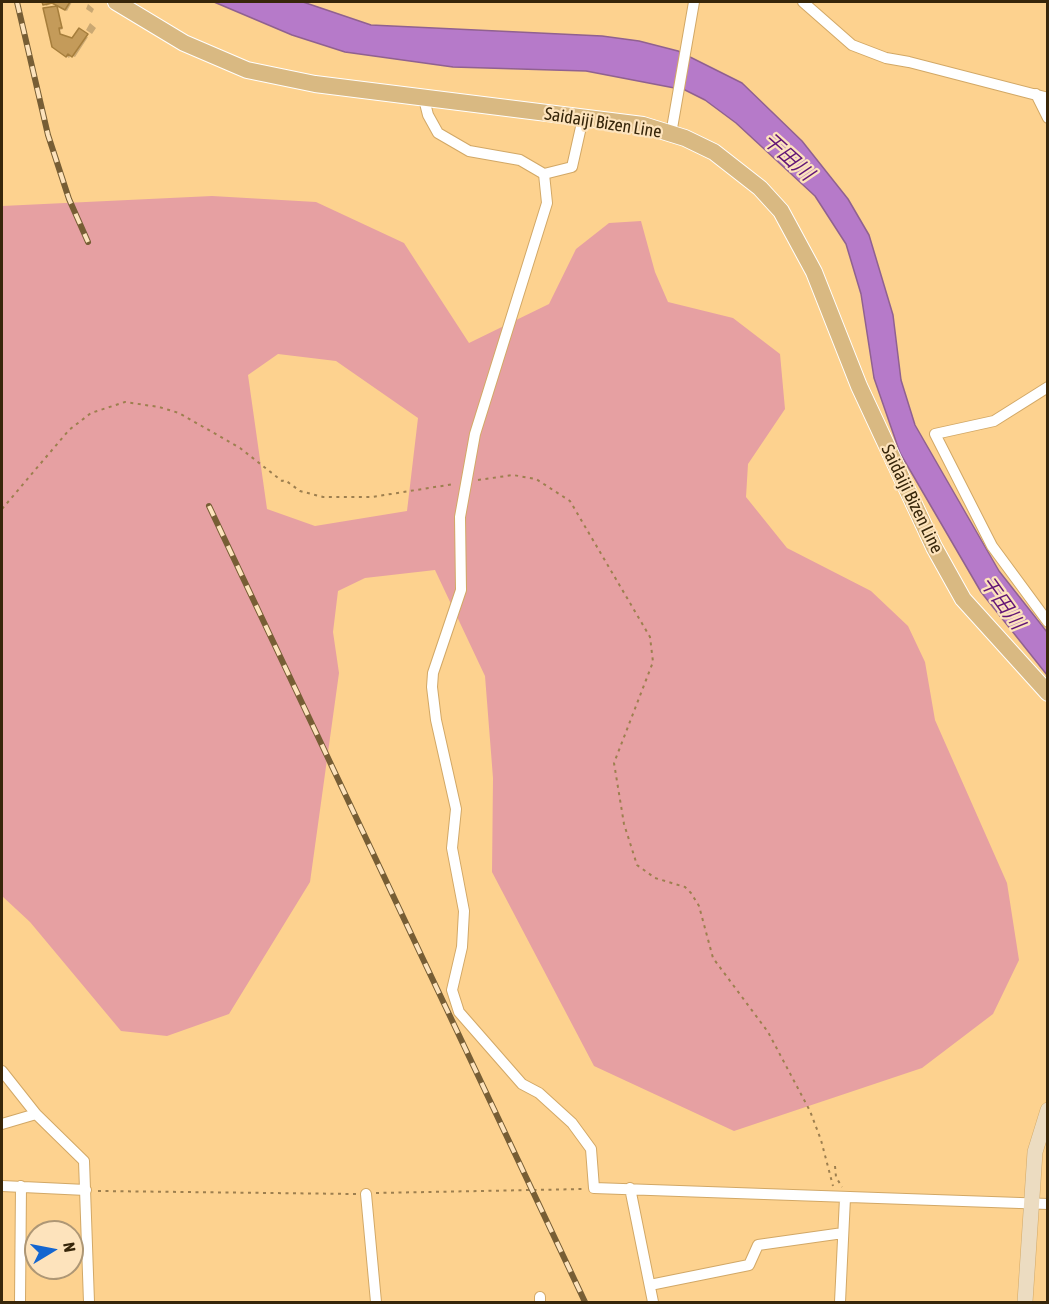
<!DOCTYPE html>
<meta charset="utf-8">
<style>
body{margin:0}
#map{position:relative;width:1049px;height:1304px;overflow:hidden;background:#fdd28f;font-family:"Asap Condensed",sans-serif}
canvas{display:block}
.frame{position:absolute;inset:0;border:3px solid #37260a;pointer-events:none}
.north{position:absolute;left:24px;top:1220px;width:60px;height:60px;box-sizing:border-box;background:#fde3bc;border:2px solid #ae9775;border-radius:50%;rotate:80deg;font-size:16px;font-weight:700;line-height:24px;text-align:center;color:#37260a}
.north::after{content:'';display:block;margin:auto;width:21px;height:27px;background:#1466d0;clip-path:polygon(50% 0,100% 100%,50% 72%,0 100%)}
</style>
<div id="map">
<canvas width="1049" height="1304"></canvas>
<div class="frame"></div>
<div class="north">N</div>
</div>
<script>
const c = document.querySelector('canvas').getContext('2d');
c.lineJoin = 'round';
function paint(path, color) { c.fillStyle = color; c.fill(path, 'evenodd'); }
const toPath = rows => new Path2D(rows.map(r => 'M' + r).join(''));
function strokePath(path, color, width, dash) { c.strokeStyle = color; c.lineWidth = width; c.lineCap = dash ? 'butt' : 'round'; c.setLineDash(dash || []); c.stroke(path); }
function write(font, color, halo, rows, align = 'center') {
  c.font = font + ' "Asap Condensed","Noto Sans JP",sans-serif'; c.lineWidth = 4.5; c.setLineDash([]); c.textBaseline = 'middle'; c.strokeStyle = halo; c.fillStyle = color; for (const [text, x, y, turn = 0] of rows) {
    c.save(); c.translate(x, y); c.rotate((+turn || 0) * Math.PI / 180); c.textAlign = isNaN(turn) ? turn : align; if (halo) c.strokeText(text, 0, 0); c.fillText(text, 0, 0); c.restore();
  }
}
const green = toPath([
 [212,196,316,202,404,243,469,343,549,304,576,249,609,223,641,221,655,272,668,302,733,318,780,354,785,409,748,464,746,497,787,548,871,591,908,626,925,662,935,720,1007,883,1019,960,993,1014,922,1068,734,1131,594,1066,492,872,493,778,485,676,435,570,365,578,338,591,333,632,339,673,310,882,229,1014,167,1036,121,1031,30,922,2,896,2,206],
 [278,354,336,361,418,418,407,511,315,526,267,509,248,375]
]);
const water = toPath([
 [214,2,303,2,371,25,602,36,639,41,678,51,742,83,802,141,848,199,869,235,893,315,901,380,915,425,999,571,1047,632,1047,675,981,592,900,453,874,378,861,294,846,244,815,196,736,123,705,100,685,90,586,71,453,67,345,52,292,35,214,2]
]);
const shadow = toPath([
 [44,2,72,2,67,11,53,3,46,6],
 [88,4,94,9,92,13,86,9],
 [56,7,63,29,60,30,61,36,73,40,88,37,75,57,71,55,69,58,56,49],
 [90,23,96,28,92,34,86,30]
]);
const building = toPath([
 [42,2,70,2,65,10,52,3,43,5,42,2],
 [57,6,62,28,59,28,60,34,72,38,79,28,88,34,72,57,68,54,66,57,52,47,43,8,57,6]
]);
const path = toPath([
 [478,480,513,475,536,479,570,501,650,637,653,662,614,763,624,824,637,865,655,878,685,887,691,893,699,906,713,958,768,1032,810,1111,821,1140,833,1186],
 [2,509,69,430,91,413,125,402,159,407,179,413,240,448,282,481,285,480,300,491,323,497,372,497,454,484],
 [835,1166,836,1177,842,1187],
 [98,1191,356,1194],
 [376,1193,584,1189]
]);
const minor = toPath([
 [803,2,852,45,886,58,909,62,1048,98],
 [1036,94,1048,118],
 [424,99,428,115,438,133,469,151,520,160,544,174],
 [583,118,572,167,544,174,547,203,475,434,460,517,461,590,433,673,432,687,436,720,456,809,452,848,464,911,462,947,452,990,459,1012,522,1084,539,1093,572,1123,591,1149,594,1188,1048,1204],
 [671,134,694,2],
 [1048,387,994,421,935,434,992,546,1048,622],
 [2,1071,36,1114,84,1161,89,1302],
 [2,1124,36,1114],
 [2,1186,86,1190],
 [630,1188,653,1302],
 [366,1194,376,1302],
 [650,1285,749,1265,758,1245,843,1233],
 [540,1297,540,1302],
 [20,1302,21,1186],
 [840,1302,845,1198]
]);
const secondary = toPath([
 [1025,1302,1035,1152,1048,1110]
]);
const primary = toPath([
 [116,2,184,43,247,70,315,84,643,125,685,138,714,152,760,188,781,211,814,272,859,386,934,547,963,599,1048,693]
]);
const rail = toPath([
 [17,2,48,135,69,199,88,242],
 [209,506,585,1302]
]);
const streetNames = [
 ["Saidaiji Bizen Line",603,123,9],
 ["Saidaiji Bizen Line",912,499,64]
];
const waterNames = [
 ["干田川",788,157,42],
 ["干田川",1002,603,54]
];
paint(green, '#e6a0a2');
paint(water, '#b67ac9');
strokePath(water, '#906190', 1.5);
paint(shadow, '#0003');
paint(building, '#c49b5a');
strokePath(building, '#a67e3c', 1.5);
strokePath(minor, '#d2a866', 12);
strokePath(secondary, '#d2a866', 16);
strokePath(primary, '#fff', 18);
strokePath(path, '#9d7f4f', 2, [3, 4.5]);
strokePath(minor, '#fff', 10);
strokePath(secondary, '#ecdcc1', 15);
strokePath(primary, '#d9b982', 16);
strokePath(rail, '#775e35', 6);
strokePath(rail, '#fde3bc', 4, [11]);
write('18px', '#37260a', '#fde3bc', streetNames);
write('italic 20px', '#621576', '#fde3bc', waterNames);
</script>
